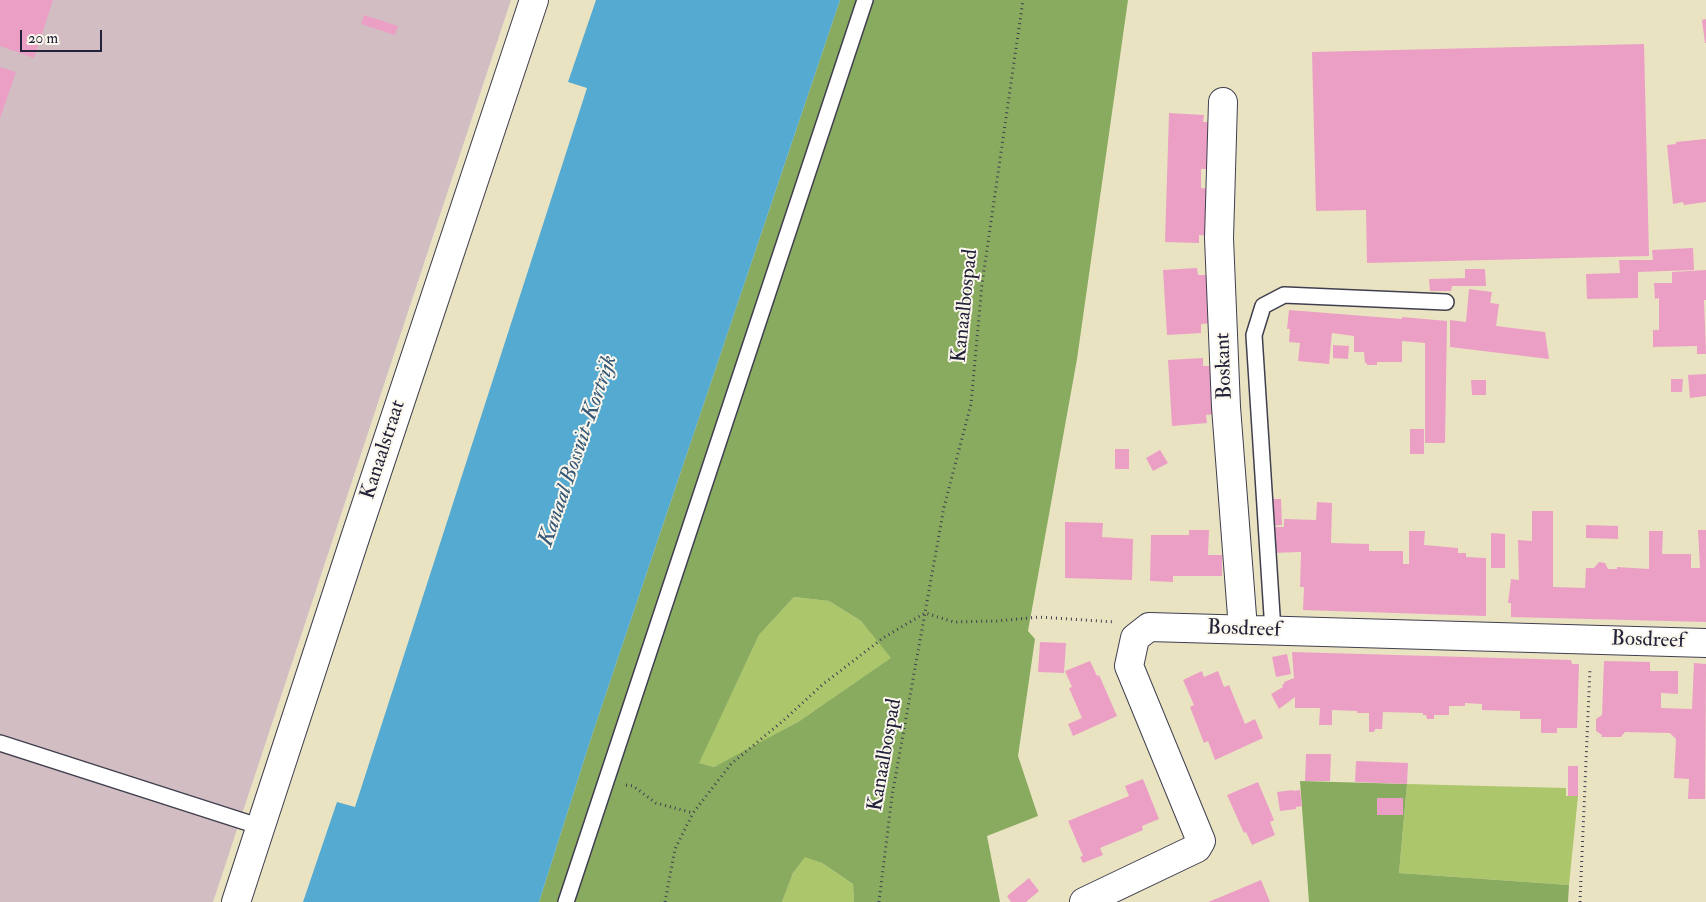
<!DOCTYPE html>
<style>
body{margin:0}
#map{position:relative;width:1706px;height:902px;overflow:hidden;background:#eae3c2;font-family:"IM FELL Double Pica",serif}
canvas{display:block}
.scale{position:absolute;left:20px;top:30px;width:82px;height:22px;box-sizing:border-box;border:2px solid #22223b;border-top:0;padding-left:6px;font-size:15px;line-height:18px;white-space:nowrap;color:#22223b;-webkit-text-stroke:4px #fbf7ec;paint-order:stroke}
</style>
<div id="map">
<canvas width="1706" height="902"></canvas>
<div class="scale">20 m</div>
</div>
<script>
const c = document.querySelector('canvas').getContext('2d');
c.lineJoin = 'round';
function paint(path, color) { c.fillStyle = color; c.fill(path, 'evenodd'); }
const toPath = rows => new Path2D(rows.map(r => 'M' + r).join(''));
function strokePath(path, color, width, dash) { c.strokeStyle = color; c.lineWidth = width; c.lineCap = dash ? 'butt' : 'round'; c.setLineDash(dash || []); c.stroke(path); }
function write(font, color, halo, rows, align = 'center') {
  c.font = font + ' "IM FELL Double Pica",serif'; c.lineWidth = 4; c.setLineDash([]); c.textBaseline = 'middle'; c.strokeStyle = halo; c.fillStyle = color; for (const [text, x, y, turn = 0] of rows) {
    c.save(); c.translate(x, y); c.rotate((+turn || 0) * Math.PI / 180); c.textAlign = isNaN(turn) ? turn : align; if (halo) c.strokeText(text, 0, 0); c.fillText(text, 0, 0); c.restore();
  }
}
const industrial = toPath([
 [0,0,511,0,213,902,0,902]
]);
const green = toPath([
 [794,597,829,601,861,621,892,658,798,722,737,756,714,767,698,763,759,635],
 [1407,784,1566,788,1566,796,1578,796,1569,885,1399,873],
 [805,856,822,863,853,884,854,902,782,902,793,873]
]);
const forest = toPath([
 [840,0,1128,0,1077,359,1028,631,1035,639,1018,756,1038,816,987,836,1000,902,854,902,853,884,822,863,805,857,793,873,782,902,539,902,593,732],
 [794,597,829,601,861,621,891,658,798,722,714,767,699,763,759,635],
 [1300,781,1407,784,1399,873,1569,885,1568,902,1309,902]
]);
const water = toPath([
 [596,0,840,0,593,732,539,902,303,902,337,802,355,807,587,88,568,82]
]);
const building = toPath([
 [0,0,53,0,34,58,0,46],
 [364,15,398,26,395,35,361,24],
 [1706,19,1706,43,1705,43,1702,20],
 [1644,44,1649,256,1367,263,1366,210,1316,211,1312,52],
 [0,67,16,72,0,118],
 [1169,113,1204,115,1203,122,1214,122,1212,169,1201,169,1201,188,1212,189,1210,236,1199,235,1199,243,1165,242],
 [1706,139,1706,202,1684,205,1683,202,1673,204,1667,145,1676,144,1676,142],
 [1693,248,1694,270,1638,272,1638,298,1587,299,1586,274,1620,273,1619,260,1653,260,1652,250],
 [1197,268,1198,275,1208,275,1212,323,1201,324,1201,333,1167,335,1163,270],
 [1465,269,1485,269,1486,286,1452,286,1451,291,1430,291,1429,279,1465,278],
 [1706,270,1706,300,1704,300,1706,354,1697,354,1697,346,1653,347,1653,330,1659,330,1659,298,1655,299,1654,283,1672,283,1672,272],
 [1469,289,1492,292,1490,303,1499,304,1496,326,1545,332,1549,359,1450,347,1450,320,1466,322],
 [1289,310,1402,319,1402,317,1447,321,1445,443,1425,443,1425,343,1402,341,1402,362,1377,362,1377,365,1367,365,1367,363,1365,363,1364,352,1354,352,1354,336,1332,333,1329,364,1298,361,1300,343,1289,342,1290,329,1287,329],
 [1333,345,1349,346,1348,359,1333,358],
 [1203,358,1203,366,1214,366,1217,414,1206,415,1207,423,1172,426,1168,360],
 [1706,374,1706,396,1690,398,1688,375],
 [1671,379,1683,379,1682,392,1671,392],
 [1471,380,1486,380,1486,395,1472,395],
 [1410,429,1424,429,1424,454,1410,454],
 [1115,449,1129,449,1129,469,1115,469],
 [1160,450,1168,463,1153,471,1146,458],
 [1269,499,1281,499,1282,525,1271,526],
 [1317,502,1332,503,1331,543,1369,544,1369,551,1403,551,1403,564,1409,564,1409,531,1425,531,1424,545,1458,548,1458,553,1466,553,1466,557,1486,558,1486,616,1303,610,1304,587,1300,587,1301,552,1271,553,1270,527,1284,527,1284,519,1316,520],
 [1532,511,1553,511,1553,587,1585,588,1586,568,1594,568,1599,562,1605,563,1608,569,1617,569,1617,567,1649,569,1649,531,1663,531,1662,554,1691,554,1691,568,1700,568,1698,530,1706,530,1706,622,1511,617,1511,603,1508,603,1511,579,1519,580,1518,540,1532,541],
 [1065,522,1103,523,1102,537,1133,539,1132,580,1065,578],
 [1586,525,1618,526,1618,539,1586,538],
 [1189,530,1209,530,1208,555,1222,555,1222,576,1173,576,1173,582,1150,581,1151,535,1189,535],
 [1491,533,1505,534,1505,568,1491,568],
 [1040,642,1066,643,1064,673,1038,672],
 [1292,652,1571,660,1572,664,1579,664,1577,728,1557,728,1557,733,1541,733,1541,719,1520,719,1520,711,1482,710,1482,704,1465,703,1465,706,1449,706,1449,715,1434,715,1434,719,1427,719,1426,715,1423,715,1423,713,1383,712,1382,729,1375,729,1374,732,1369,732,1369,713,1357,713,1357,711,1332,710,1332,725,1319,725,1320,708,1295,708,1295,697,1279,709,1271,694,1283,687,1282,685,1284,684,1284,682,1294,678],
 [1287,654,1291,674,1276,677,1272,657],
 [1090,661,1097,676,1099,675,1117,716,1073,736,1068,724,1082,718,1069,688,1072,687,1065,671],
 [1604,661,1650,662,1650,671,1678,671,1678,694,1661,693,1661,708,1692,709,1694,663,1706,664,1705,799,1688,799,1689,779,1674,778,1676,739,1670,733,1625,732,1621,737,1601,737,1602,735,1596,731,1596,719,1602,715],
 [1202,671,1204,677,1218,671,1224,687,1229,685,1245,724,1255,719,1263,738,1215,760,1208,741,1204,743,1190,707,1194,705,1183,680],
 [1306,754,1331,754,1330,781,1305,781],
 [1356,761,1408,763,1407,784,1355,782],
 [1568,766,1578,766,1578,796,1568,796],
 [1143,779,1159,819,1142,826,1143,830,1100,848,1103,855,1083,863,1080,857,1083,856,1068,821,1129,796,1125,786],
 [1258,782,1274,820,1270,822,1275,835,1252,845,1246,832,1244,833,1227,795],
 [1293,790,1293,791,1300,790,1302,806,1296,807,1296,809,1280,811,1277,792],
 [1377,798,1403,798,1403,815,1377,815],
 [1029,878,1039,891,1026,902,1011,902,1007,896],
 [1261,880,1270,902,1208,902,1223,896]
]);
const path = toPath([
 [626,785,633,786,656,803,693,813,731,764,784,720,822,685,883,638,925,613,954,622,997,621,1039,617,1115,622],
 [665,902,675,849,693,813],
 [879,902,892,796,944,507,971,404,982,284,1023,0],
 [1580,902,1590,668]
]);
const service = toPath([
 [1273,631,1254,335,1263,306,1284,295,1446,302],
 [0,743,261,827],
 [566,902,865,0]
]);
const minor = toPath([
 [1223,102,1219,238,1226,407,1243,629],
 [1084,902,1197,848,1201,841,1129,666,1135,638,1149,627,1706,643]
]);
const tertiary = toPath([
 [236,902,355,538,534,0]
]);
const streetNames = [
 ["Kanaalbospad",966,306,-84],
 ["Boskant",1225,366,-92],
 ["Kanaalstraat",384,450,-72],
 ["Bosdreef",1244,630,2],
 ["Bosdreef",1648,641,2],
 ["Kanaalbospad",886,755,-80]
];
const waterNames = [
 ["Kanaal Bossuit-Kortrijk",579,451,-71]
];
paint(industrial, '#d2bec2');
paint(green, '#acc66c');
paint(forest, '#89ab60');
paint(water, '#55aad1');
paint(building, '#eb9fc5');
strokePath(service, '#403f4f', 18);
strokePath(minor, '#403f4f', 30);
strokePath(tertiary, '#403f4f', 30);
strokePath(path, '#403f4f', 3, [1, 4]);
strokePath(service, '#fff', 15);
strokePath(minor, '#fff', 28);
strokePath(tertiary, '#fff', 28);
write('21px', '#22223b', '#fbf7ec', streetNames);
write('italic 22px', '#365877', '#fbf7ec', waterNames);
</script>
